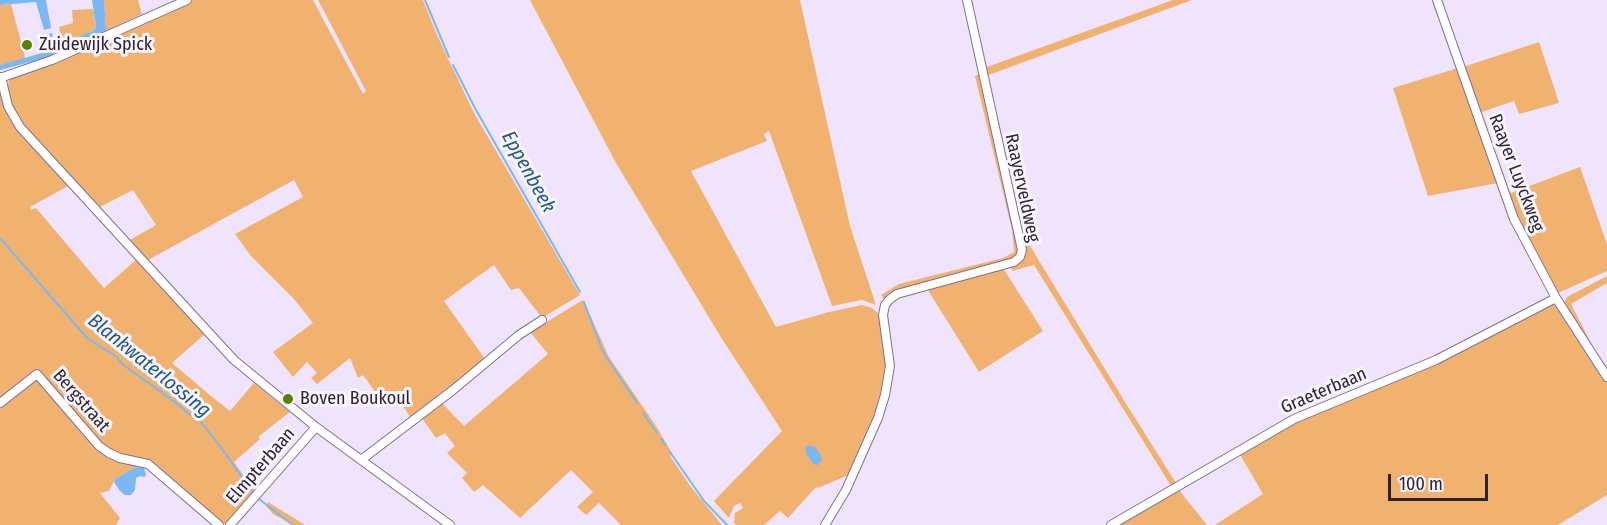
<!DOCTYPE html>
<style>
body{margin:0}
#map{position:relative;width:1607px;height:525px;overflow:hidden;background:#f0e4fd;font-family:"Fira Sans Condensed",sans-serif}
canvas{display:block}
.scale{position:absolute;left:1388px;top:474px;width:100px;height:27px;box-sizing:border-box;border:3px solid #2c2434;border-top:0;padding-left:8px;font-size:18px;line-height:21px;white-space:nowrap;color:#2c2434;-webkit-text-stroke:4px #f9f5fe;paint-order:stroke}
</style>
<div id="map">
<canvas width="1607" height="525"></canvas>
<div class="scale">100 m</div>
</div>
<script>
const c = document.querySelector('canvas').getContext('2d');
c.lineJoin = 'round';
function paint(path, color) { c.fillStyle = color; c.fill(path, 'evenodd'); }
const toPath = rows => new Path2D(rows.map(r => 'M' + r).join(''));
function strokePath(path, color, width, dash) { c.strokeStyle = color; c.lineWidth = width; c.lineCap = dash ? 'butt' : 'round'; c.setLineDash(dash || []); c.stroke(path); }
function write(font, color, halo, rows, align = 'center') {
  c.font = font + ' "Fira Sans Condensed",sans-serif'; c.lineWidth = 6; c.setLineDash([]); c.textBaseline = 'middle'; c.strokeStyle = halo; c.fillStyle = color; for (const [text, x, y, turn = 0] of rows) {
    c.save(); c.translate(x, y); c.rotate((+turn || 0) * Math.PI / 180); c.textAlign = isNaN(turn) ? turn : align; if (halo) c.strokeText(text, 0, 0); c.fillText(text, 0, 0); c.restore();
  }
}
const green = toPath([
 [104,0,138,0,142,14,106,31],
 [193,0,313,0,363,94,366,91,318,0,423,0,437,35,474,113,580,295,542,318,519,288,511,290,494,265,444,301,485,359,410,417,394,391,381,400,363,375,358,378,350,358,317,384,311,378,317,373,307,362,293,377,273,352,313,323,294,299,250,255,235,234,303,197,294,180,148,260,130,240,156,225,133,190,100,207,25,128,14,110,7,87,10,78,54,63],
 [530,0,800,0,850,226,876,305,862,300,832,306,769,131,764,134,767,141,691,171,776,327,829,312,862,305,872,308,881,316,889,365,878,413,851,474,818,488,816,487,788,518,780,511,764,525,736,525,734,523,735,513,743,508,740,503,734,506,729,518,714,501,782,431,722,339,616,163],
 [1173,0,1192,0,986,76,984,68],
 [11,4,25,57,23,60,0,65,0,5],
 [93,9,96,27,94,30,63,44,59,27,73,23,72,10],
 [1539,42,1559,103,1519,114,1514,101,1479,113,1463,67],
 [1458,68,1498,183,1428,196,1393,88],
 [980,74,1020,249,1017,257,1005,263,901,289,891,294,885,301,881,295,899,284,1003,258,1014,252,1012,230,975,76],
 [0,88,7,112,70,185,30,207,31,210,36,208,104,288,137,259,205,334,172,363,211,396,230,411,254,383,290,412,258,437,260,439,234,462,256,493,228,522,223,525,219,523,162,471,145,460,139,467,132,469,115,479,109,491,100,493,120,518,116,525,0,525],
 [1580,167,1607,244,1607,271,1558,293,1529,241,1508,194],
 [1024,236,1125,402,1176,483,1171,486,1034,265,1012,271,1011,266,1021,261,1026,253],
 [1003,268,1043,331,979,372,926,287],
 [1607,276,1607,283,1571,304,1593,347,1607,367,1607,371,1564,303,1567,297],
 [583,300,609,357,656,426,672,453,670,456,691,487,722,525,621,525,599,503,586,515,577,507,593,492,571,470,520,518,483,485,474,492,462,478,467,473,447,453,455,446,445,433,436,438,421,417,441,402,464,426,548,354,530,332],
 [1551,304,1559,308,1607,383,1607,495,1558,525,1215,525,1263,494,1239,453,1299,421],
 [1179,490,1207,525,1116,525,1174,491],
 [268,502,305,525,293,525,273,514,266,506]
]);
const water = toPath([
 [0,0,46,0,51,28,44,30,36,2,0,5],
 [92,0,104,0,106,31,64,49,63,44,94,30,96,27],
 [52,33,55,52,50,57,0,70,0,65,49,51,45,35],
 [808,445,815,447,820,454,822,460,818,465,813,464,806,453,805,448],
 [139,467,144,468,146,474,145,477,140,476,136,478,135,490,131,495,125,495,120,491,114,482,115,479,132,469]
]);
const stream = toPath([
 [425,0,449,57],
 [453,65,476,110,580,292],
 [0,238,87,338,117,357,122,364,175,402,189,414,197,417,226,454,252,492],
 [584,302,603,352,637,403],
 [643,413,657,433],
 [661,439,665,445],
 [670,452,704,501,727,525],
 [259,499,293,525]
]);
const minor = toPath([
 [1437,0,1514,219,1556,298,1607,377],
 [1,77,8,106,20,127,234,360,316,427,450,525],
 [0,78,52,60,187,0],
 [0,403,37,374,99,446,109,453,120,458,148,464,219,525],
 [361,460,453,390,519,335,542,320],
 [230,525,316,427],
 [825,525,846,490,878,418,885,395,890,366,883,315,885,305,890,299,897,294,1014,262,1020,257,1022,250,967,0],
 [1111,525,1294,419,1436,360,1556,298]
]);
const markers = [
 [27,45,6,"#5b8200"],
 [288,399,6,"#5b8200"]
];
const poiNames = [
 ["Zuidewijk Spick",39,45],
 ["Boven Boukoul",300,399]
];
const streetNames = [
 ["Raayer Luyckweg",1516,173,69],
 ["Raayerveldweg",1022,188,78],
 ["Graeterbaan",1324,391,-23],
 ["Bergstraat",81,401,49],
 ["Elmpterbaan",261,466,-49]
];
const waterNames = [
 ["Eppenbeek",528,172,61],
 ["Blankwaterlossing",149,366,39]
];
paint(green, '#f0b26e');
paint(water, '#79b8f3');
strokePath(stream, '#79b8f3', 2);
strokePath(minor, '#826f94', 10);
strokePath(minor, '#fff', 8);
for (const [x, y, r, color] of markers) { const dot = new Path2D(); dot.arc(x, y, r, 0, 2 * Math.PI); c.fillStyle = color; c.fill(dot); strokePath(dot, '#f9f5fe', 2); }
write('18px', '#2c2434', '#f9f5fe', poiNames, 'left');
write('18px', '#2c2434', '#f9f5fe', streetNames);
write('italic 20px', '#1f5888', '#f9f5fe', waterNames);
</script>
